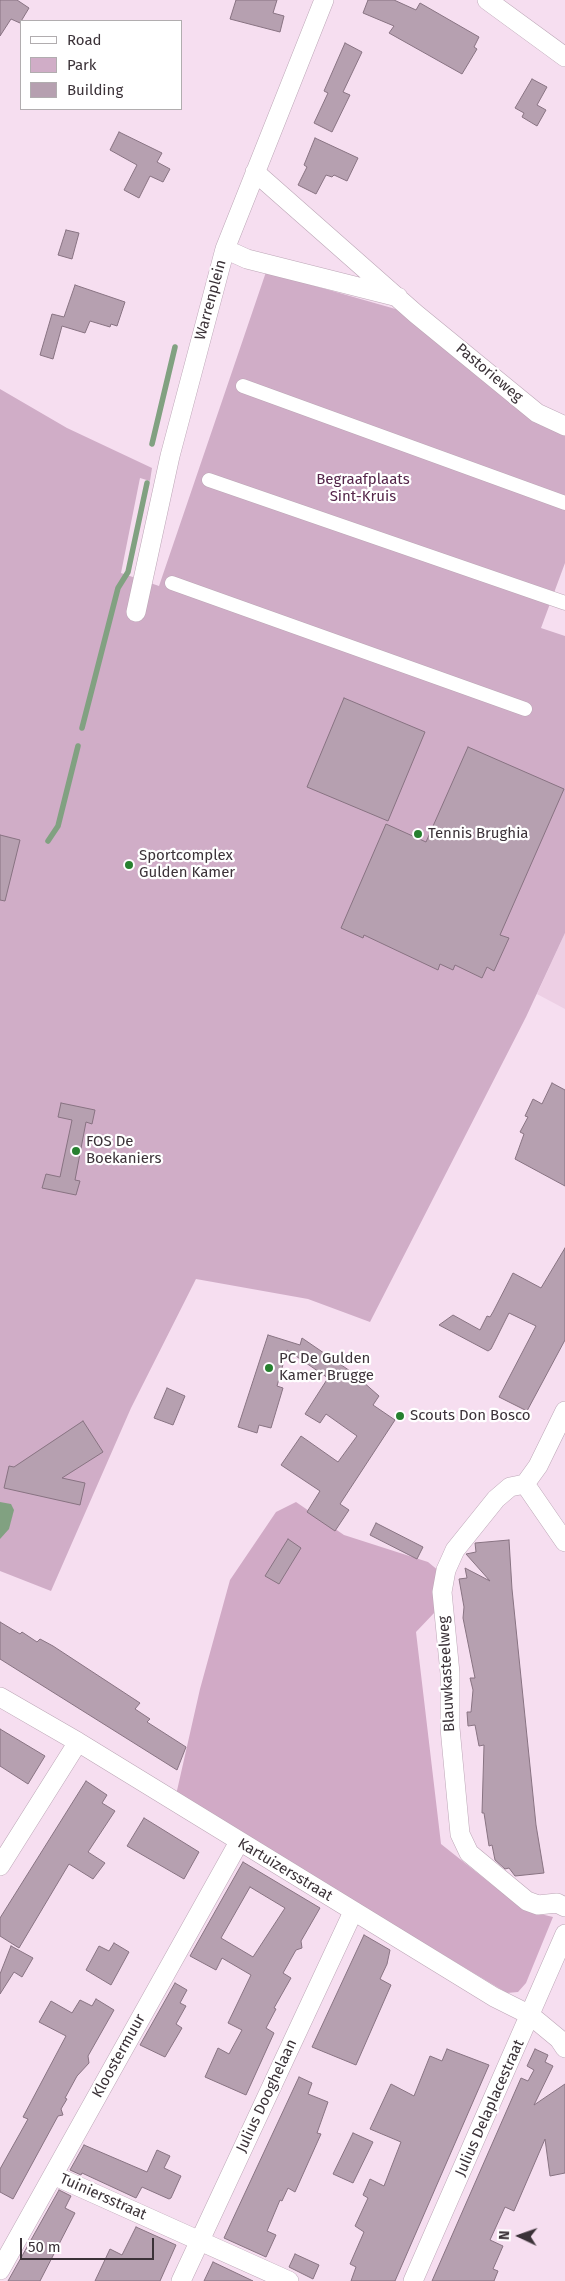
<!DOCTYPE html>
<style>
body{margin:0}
#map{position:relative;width:565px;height:2281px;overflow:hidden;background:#f6def0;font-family:"Fira Sans",sans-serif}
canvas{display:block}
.legend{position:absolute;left:20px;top:20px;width:162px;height:90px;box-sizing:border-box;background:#fff;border:1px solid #b1adaf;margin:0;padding:6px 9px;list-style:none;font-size:15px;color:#3b3238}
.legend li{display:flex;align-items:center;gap:10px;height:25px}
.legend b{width:25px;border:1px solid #b1adaf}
.north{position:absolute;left:495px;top:2211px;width:50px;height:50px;-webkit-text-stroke:4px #fff;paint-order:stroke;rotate:273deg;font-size:14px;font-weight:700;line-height:20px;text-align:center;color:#3b3238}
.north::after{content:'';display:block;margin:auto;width:18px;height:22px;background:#3b3238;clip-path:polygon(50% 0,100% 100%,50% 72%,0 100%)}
.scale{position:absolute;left:20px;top:2238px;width:134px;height:22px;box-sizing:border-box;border:2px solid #3b3238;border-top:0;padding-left:6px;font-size:15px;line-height:18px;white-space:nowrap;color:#3b3238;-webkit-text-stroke:4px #fff;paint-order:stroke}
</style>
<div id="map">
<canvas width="565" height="2281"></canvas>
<ul class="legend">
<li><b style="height:6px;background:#fff"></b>Road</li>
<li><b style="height:14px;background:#d0adc7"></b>Park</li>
<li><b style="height:14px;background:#b6a0b0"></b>Building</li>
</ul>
<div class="north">N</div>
<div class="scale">50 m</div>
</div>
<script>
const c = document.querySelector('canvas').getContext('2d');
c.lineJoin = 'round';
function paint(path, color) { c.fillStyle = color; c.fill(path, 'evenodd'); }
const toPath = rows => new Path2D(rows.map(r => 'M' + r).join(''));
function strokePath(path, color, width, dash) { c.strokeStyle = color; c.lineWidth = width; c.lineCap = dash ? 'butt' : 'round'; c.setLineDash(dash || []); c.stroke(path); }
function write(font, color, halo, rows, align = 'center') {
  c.font = font + ' "Fira Sans",sans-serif'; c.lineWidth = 4.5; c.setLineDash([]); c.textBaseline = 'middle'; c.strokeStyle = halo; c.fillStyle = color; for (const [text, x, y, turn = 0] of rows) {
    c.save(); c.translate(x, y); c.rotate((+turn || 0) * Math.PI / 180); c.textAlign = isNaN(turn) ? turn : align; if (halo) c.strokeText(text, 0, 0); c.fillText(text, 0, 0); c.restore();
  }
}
const built = toPath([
 [565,933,565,1009,537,994]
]);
const green = toPath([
 [266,272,406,312,540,425,565,434,565,563,541,628,565,636,565,933,526,1017,370,1322,308,1299,196,1279,131,1408,51,1591,0,1571,0,389,67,428,152,468,150,481,140,478,121,573,159,586]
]);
const forest = toPath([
 [296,1502,344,1535,428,1562,439,1571,435,1612,416,1632,441,1844,524,1910,553,1917,526,1983,518,1992,507,1993,176,1795,200,1689,230,1580,276,1512]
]);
const water = toPath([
 [0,1502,11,1504,14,1510,9,1529,0,1539]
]);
const stream = toPath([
 [152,444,175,347],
 [82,728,118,588,128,572,147,483],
 [48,841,58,826,78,746]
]);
const building = toPath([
 [0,0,17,0,29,8,20,23,11,19,0,36,0,0],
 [236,0,277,0,273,13,284,16,280,32,230,19,236,0],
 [368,0,394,0,416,10,420,3,479,37,474,47,477,49,462,74,389,33,394,26,363,13,368,0],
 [345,43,362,52,343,92,350,95,332,132,314,123,328,93,324,91,345,43],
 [532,79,547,87,537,105,546,110,537,126,522,117,524,113,515,108,532,79],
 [119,132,162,153,157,162,170,169,163,182,150,176,139,198,124,190,137,165,110,150,119,132],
 [315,138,358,158,347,181,334,175,332,177,326,175,316,194,298,185,307,167,304,165,315,138],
 [66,230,79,233,72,259,58,255,66,230],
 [75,285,125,302,117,326,111,324,110,327,90,321,85,333,62,326,53,359,40,355,52,314,64,317,75,285],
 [344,698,425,732,388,821,307,787,344,698],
 [468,747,564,789,500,935,509,938,494,971,487,967,482,978,455,965,453,970,440,964,438,970,364,935,363,938,341,928,386,824,426,842,468,747],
 [0,835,20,840,5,901,0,900,0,835],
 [552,1083,565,1090,565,1186,515,1159,524,1134,520,1132,528,1117,525,1116,533,1099,542,1104,552,1083],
 [61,1103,95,1110,92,1124,86,1122,75,1180,80,1181,76,1195,42,1188,46,1174,60,1177,72,1120,58,1117,61,1103],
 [565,1248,565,1340,527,1411,499,1397,536,1326,509,1313,491,1349,488,1351,439,1325,453,1315,480,1330,487,1316,490,1317,493,1312,513,1273,541,1288,565,1248],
 [268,1335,300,1345,302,1338,353,1373,379,1396,373,1405,395,1420,340,1504,349,1510,335,1531,307,1512,320,1491,281,1465,301,1436,338,1462,357,1436,326,1414,320,1423,305,1414,328,1378,287,1350,277,1386,283,1388,271,1428,259,1425,257,1433,238,1427,268,1335],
 [167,1388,185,1396,173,1425,154,1418,167,1388],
 [83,1421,103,1452,62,1478,85,1483,80,1505,4,1488,9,1466,14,1467,83,1421],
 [376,1523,423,1547,417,1559,370,1535,376,1523],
 [288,1539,301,1548,279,1584,265,1576,288,1539],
 [509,1540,512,1589,536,1825,544,1873,515,1876,509,1868,505,1869,495,1860,492,1845,489,1846,484,1813,482,1813,484,1745,479,1746,475,1725,468,1726,467,1712,471,1712,473,1690,470,1678,475,1678,463,1618,464,1607,459,1579,467,1578,465,1568,490,1581,466,1554,476,1552,475,1543,509,1540],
 [0,1622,20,1634,22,1632,37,1642,40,1639,53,1646,140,1703,135,1709,150,1719,147,1722,186,1747,177,1770,0,1659,0,1622],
 [0,1729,45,1756,28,1784,0,1766,0,1729],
 [86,1781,107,1795,102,1803,115,1811,88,1852,105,1863,93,1879,69,1864,19,1948,0,1936,0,1918,86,1781],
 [144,1818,199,1852,184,1879,127,1846,144,1818],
 [243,1862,320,1908,301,1941,302,1948,296,1950,283,1973,291,1978,274,2008,276,2009,266,2028,274,2033,246,2095,205,2077,218,2048,229,2054,242,2030,228,2023,251,1975,222,1958,216,1970,190,1956,243,1862],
 [250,1887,285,1908,253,1957,221,1938,250,1887],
 [364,1935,390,1950,387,1964,380,1979,391,1985,356,2065,312,2047,364,1935],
 [114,1943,129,1952,111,1985,86,1970,99,1946,109,1951,114,1943],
 [11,1946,33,1958,22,1977,14,1972,0,1994,0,1974,11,1946],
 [175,1983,187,1990,180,2003,186,2006,176,2024,182,2028,165,2057,140,2045,175,1983],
 [96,1999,114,2010,88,2056,89,2063,77,2076,65,2098,67,2099,61,2109,63,2115,58,2116,13,2199,0,2192,0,2169,28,2119,23,2117,66,2036,39,2022,51,2001,72,2013,80,2000,92,2006,96,1999],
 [447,2049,489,2065,395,2281,351,2281,356,2267,350,2264,364,2232,355,2226,368,2198,363,2195,370,2179,384,2186,401,2142,370,2129,391,2084,414,2096,430,2056,442,2061,447,2049],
 [535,2049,548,2055,545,2062,553,2066,534,2105,565,2084,565,2173,550,2176,545,2139,514,2211,505,2207,490,2240,503,2246,493,2269,498,2271,494,2281,432,2281,521,2078,528,2081,534,2070,527,2066,535,2049],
 [299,2077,312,2083,308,2094,328,2102,317,2133,321,2134,295,2192,288,2188,282,2201,280,2200,267,2231,276,2235,266,2257,224,2238,299,2077],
 [353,2133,373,2142,353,2183,333,2174,353,2133],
 [84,2145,147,2172,157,2150,170,2156,164,2168,181,2176,171,2198,169,2199,142,2187,136,2198,82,2173,81,2175,70,2170,84,2145],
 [59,2190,71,2196,65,2208,75,2213,40,2281,8,2281,59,2190],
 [136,2227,176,2245,160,2281,95,2281,110,2249,122,2255,136,2227],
 [295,2254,319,2265,313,2279,289,2267,295,2254],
 [213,2262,253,2281,204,2281,213,2262]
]);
const pedestrian = toPath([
 [243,386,565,503],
 [209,480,565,603],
 [172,583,525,709]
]);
const minor = toPath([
 [487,0,565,57],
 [255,172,416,314,537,413,565,426],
 [225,249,247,259,398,297],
 [136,612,170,456,225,249,324,0],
 [525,1484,510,1487,496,1499,455,1550,446,1570,442,1592,450,1673,450,1728,460,1834,469,1853,527,1901,538,1905,557,1903,565,1907],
 [525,1484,538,1466,565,1411],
 [525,1484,565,1542],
 [0,1697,78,1742,494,1997,530,2015,559,2039,565,2048],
 [0,1866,78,1742],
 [53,2175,289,2281],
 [0,2270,239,1842],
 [181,2281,353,1912],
 [413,2281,565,1934]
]);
const markers = [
 [418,834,5,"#26802f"],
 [129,865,5,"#26802f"],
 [76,1151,5,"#26802f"],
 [269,1368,5,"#26802f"],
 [400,1416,5,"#26802f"]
];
const streetNames = [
 ["Warrenplein",211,300,-75],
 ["Pastorieweg",489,373,40],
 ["Blauwkasteelweg",447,1674,-93],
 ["Kartuizersstraat",285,1870,31],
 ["Kloostermuur",119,2056,-61],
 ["Julius Dooghelaan",267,2096,-65],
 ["Julius Delaplacestraat",490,2108,-66],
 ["Tuiniersstraat",103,2197,24]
];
const parkNames = [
 ["Begraafplaats",363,480],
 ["Sint-Kruis",363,497]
];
const poiNames = [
 ["Tennis Brughia",428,834],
 ["Sportcomplex",139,856],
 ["Gulden Kamer",139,873],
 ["FOS De",86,1142],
 ["Boekaniers",86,1159],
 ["PC De Gulden",279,1359],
 ["Kamer Brugge",279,1376],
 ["Scouts Don Bosco",410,1416]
];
paint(built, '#edcfe4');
paint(green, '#d0adc7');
paint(forest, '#d1aac6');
paint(water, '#81a181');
strokePath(stream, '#81a181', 5.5);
paint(building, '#b6a0b0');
strokePath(building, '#887382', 1);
strokePath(pedestrian, '#bca6b6', 15);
strokePath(minor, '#bca6b6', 20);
strokePath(pedestrian, '#fff', 14);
strokePath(minor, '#fff', 19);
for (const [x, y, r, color] of markers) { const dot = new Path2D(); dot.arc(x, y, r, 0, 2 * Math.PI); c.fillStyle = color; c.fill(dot); strokePath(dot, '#fff', 2); }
write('15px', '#3b3238', '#fff', streetNames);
write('15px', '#54254a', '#fff', parkNames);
write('15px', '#3b3238', '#fff', poiNames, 'left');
</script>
